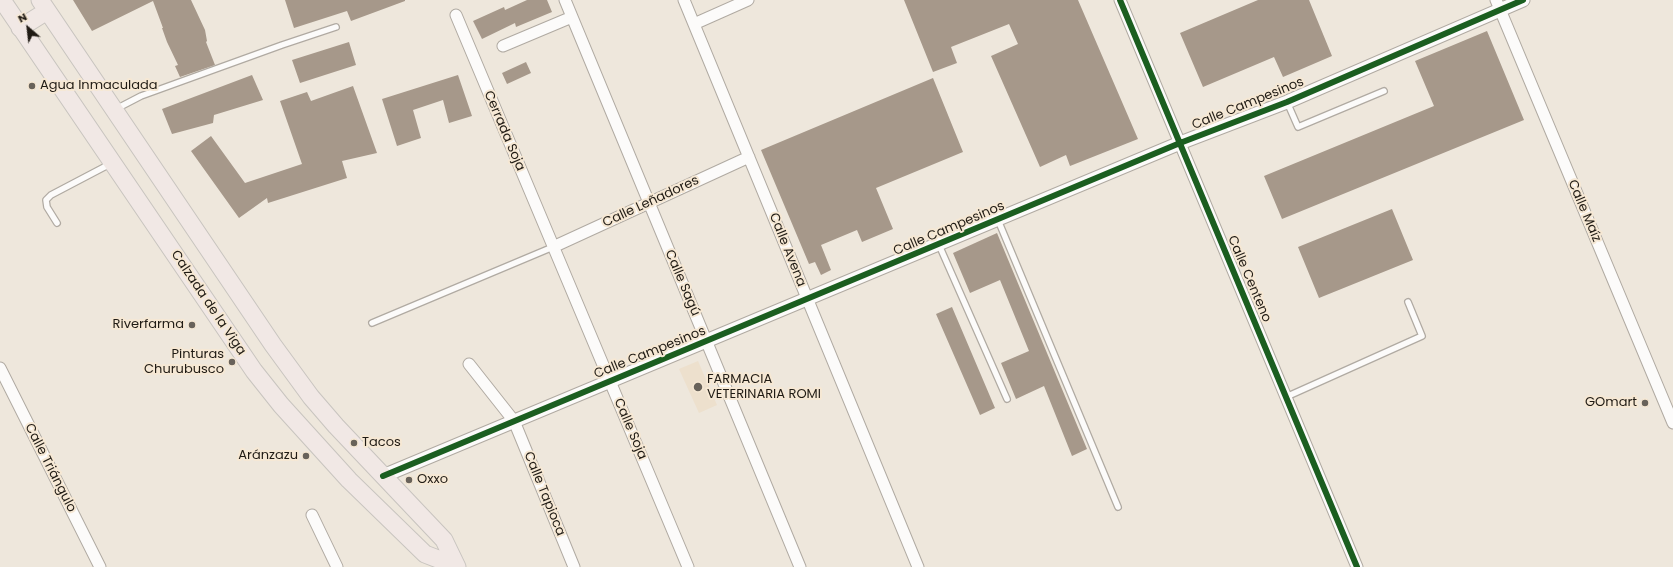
<!DOCTYPE html>
<meta charset="utf-8">
<style>
body{margin:0}
#map{position:relative;width:1673px;height:567px;overflow:hidden;background:#eee7dc;font-family:Poppins,sans-serif}
canvas{display:block}
.north{position:absolute;left:8px;top:8px;width:40px;height:40px;-webkit-text-stroke:3px #f6e8d4;paint-order:stroke;rotate:332deg;font-size:11px;font-weight:700;line-height:16px;text-align:center;color:#201b14}
.north::after{content:'';display:block;margin:auto;width:14px;height:18px;background:#201b14;clip-path:polygon(50% 0,100% 100%,50% 72%,0 100%)}
</style>
<div id="map">
<canvas width="1673" height="567"></canvas>
<div class="north">N</div>
</div>
<script>
const c = document.querySelector('canvas').getContext('2d');
c.lineJoin = 'round';
function paint(path, color) { c.fillStyle = color; c.fill(path, 'evenodd'); }
const toPath = rows => new Path2D(rows.map(r => 'M' + r).join(''));
function strokePath(path, color, width, dash) { c.strokeStyle = color; c.lineWidth = width; c.lineCap = dash ? 'butt' : 'round'; c.setLineDash(dash || []); c.stroke(path); }
function write(font, color, halo, rows, align = 'center') {
  c.font = font + ' Poppins,sans-serif'; c.lineWidth = 4; c.setLineDash([]); c.textBaseline = 'middle'; c.strokeStyle = halo; c.fillStyle = color; for (const [text, x, y, turn = 0] of rows) {
    c.save(); c.translate(x, y); c.rotate((+turn || 0) * Math.PI / 180); c.textAlign = isNaN(turn) ? turn : align; if (halo) c.strokeText(text, 0, 0); c.fillText(text, 0, 0); c.restore();
  }
}
const built = toPath([
 [698,361,717,405,699,413,679,369]
]);
const building = toPath([
 [73,0,191,0,205,30,207,41,206,42,215,65,180,77,175,66,178,65,167,42,162,28,163,28,153,1,92,31],
 [285,0,405,0,405,1,351,21,347,11,294,28],
 [527,0,547,0,552,12,516,27,515,23,482,39,473,21,504,7,505,10],
 [904,0,1078,0,1138,139,1070,166,1066,155,1040,167,991,56,1018,44,1009,24,951,47,957,63,933,72],
 [1258,0,1309,0,1332,56,1283,77,1274,57,1203,87,1180,33],
 [1487,31,1524,120,1282,219,1264,176,1434,106,1415,61],
 [349,42,356,65,300,83,292,60],
 [526,62,531,73,507,84,502,73],
 [252,75,263,100,214,115,213,123,172,134,162,109],
 [458,75,472,116,449,123,443,100,413,110,421,138,397,146,382,99],
 [933,78,963,152,876,188,893,229,862,242,857,230,821,245,831,270,821,275,815,262,809,264,761,150],
 [353,86,377,153,342,161,347,178,268,203,267,198,239,218,191,151,211,136,245,183,302,164,280,101,307,92,311,101],
 [1392,209,1413,260,1319,298,1298,247],
 [997,233,1087,449,1072,456,1044,386,1016,399,1001,363,1029,351,1000,280,970,293,953,253],
 [952,307,995,408,980,415,936,314]
]);
const service = toPath([
 [1287,102,1298,127,1384,91],
 [116,109,141,96,282,45,336,27],
 [998,220,1118,507],
 [57,223,47,207,46,200,51,195,110,164],
 [939,245,1007,399],
 [372,323,553,247],
 [1286,397,1422,336,1408,302]
]);
const minor = toPath([
 [565,0,800,567],
 [684,0,918,567],
 [1120,0,1357,567],
 [1496,0,1673,423],
 [456,15,688,567],
 [694,24,748,0],
 [503,46,572,17],
 [553,247,749,157],
 [469,364,514,421,574,567],
 [0,368,100,567],
 [312,515,337,567]
]);
const tertiary = toPath([
 [383,476,1180,143,1287,102,1523,0]
]);
const primary = toPath([
 [2,0,254,371,281,405,349,480,425,554,456,566],
 [40,0,273,345,311,397,336,426,444,540,457,567],
 [20,28,47,11]
]);
const cycleway = toPath([
 [1120,0,1357,567],
 [383,476,1180,143,1287,102,1523,0]
]);
const markers = [
 [32,86,4,"#68625a"],
 [192,325,4,"#68625a"],
 [232,362,4,"#68625a"],
 [698,387,5,"#68625a"],
 [1645,403,4,"#68625a"],
 [354,443,4,"#68625a"],
 [306,456,4,"#68625a"],
 [409,480,4,"#68625a"]
];
const poiNames = [
 ["Agua Inmaculada",40,86],
 ["Riverfarma",184,325,"right"],
 ["Pinturas",224,355,"right"],
 ["Churubusco",224,370,"right"],
 ["FARMACIA",707,380],
 ["VETERINARIA ROMI",707,395],
 ["GOmart",1637,403,"right"],
 ["Tacos",362,443],
 ["Aránzazu",298,456,"right"],
 ["Oxxo",417,480]
];
const streetNames = [
 ["Calle Campesinos",1248,104,-22],
 ["Cerrada Soja",504,131,67],
 ["Calle Leñadores",651,202,-25],
 ["Calle Maíz",1584,211,67],
 ["Calle Campesinos",949,229,-23],
 ["Calle Avena",787,250,68],
 ["Calle Centeno",1249,279,67],
 ["Calle Sagú",682,283,67],
 ["Calzada de la Viga",208,303,56],
 ["Calle Campesinos",650,353,-22],
 ["Calle Soja",630,429,67],
 ["Calle Triángulo",50,468,63],
 ["Calle Tapioca",544,494,68]
];
paint(built, '#ede0cd');
paint(building, '#a6988a');
strokePath(service, '#b0aaa2', 8);
strokePath(minor, '#b0aaa2', 13);
strokePath(tertiary, '#b0aaa2', 15);
strokePath(primary, '#c8c4bf', 19);
strokePath(service, '#fcfbfa', 5.5);
strokePath(minor, '#fcfbfa', 11);
strokePath(tertiary, '#fcfbfa', 13);
strokePath(primary, '#f1e8e5', 17);
strokePath(cycleway, '#1b5e20', 6);
for (const [x, y, r, color] of markers) { const dot = new Path2D(); dot.arc(x, y, r, 0, 2 * Math.PI); c.fillStyle = color; c.fill(dot); strokePath(dot, '#f6e8d4', 1.5); }
write('13px', '#201b14', '#f6e8d4', poiNames, 'left');
write('13px', '#201b14', '#f6e8d4', streetNames);
</script>
